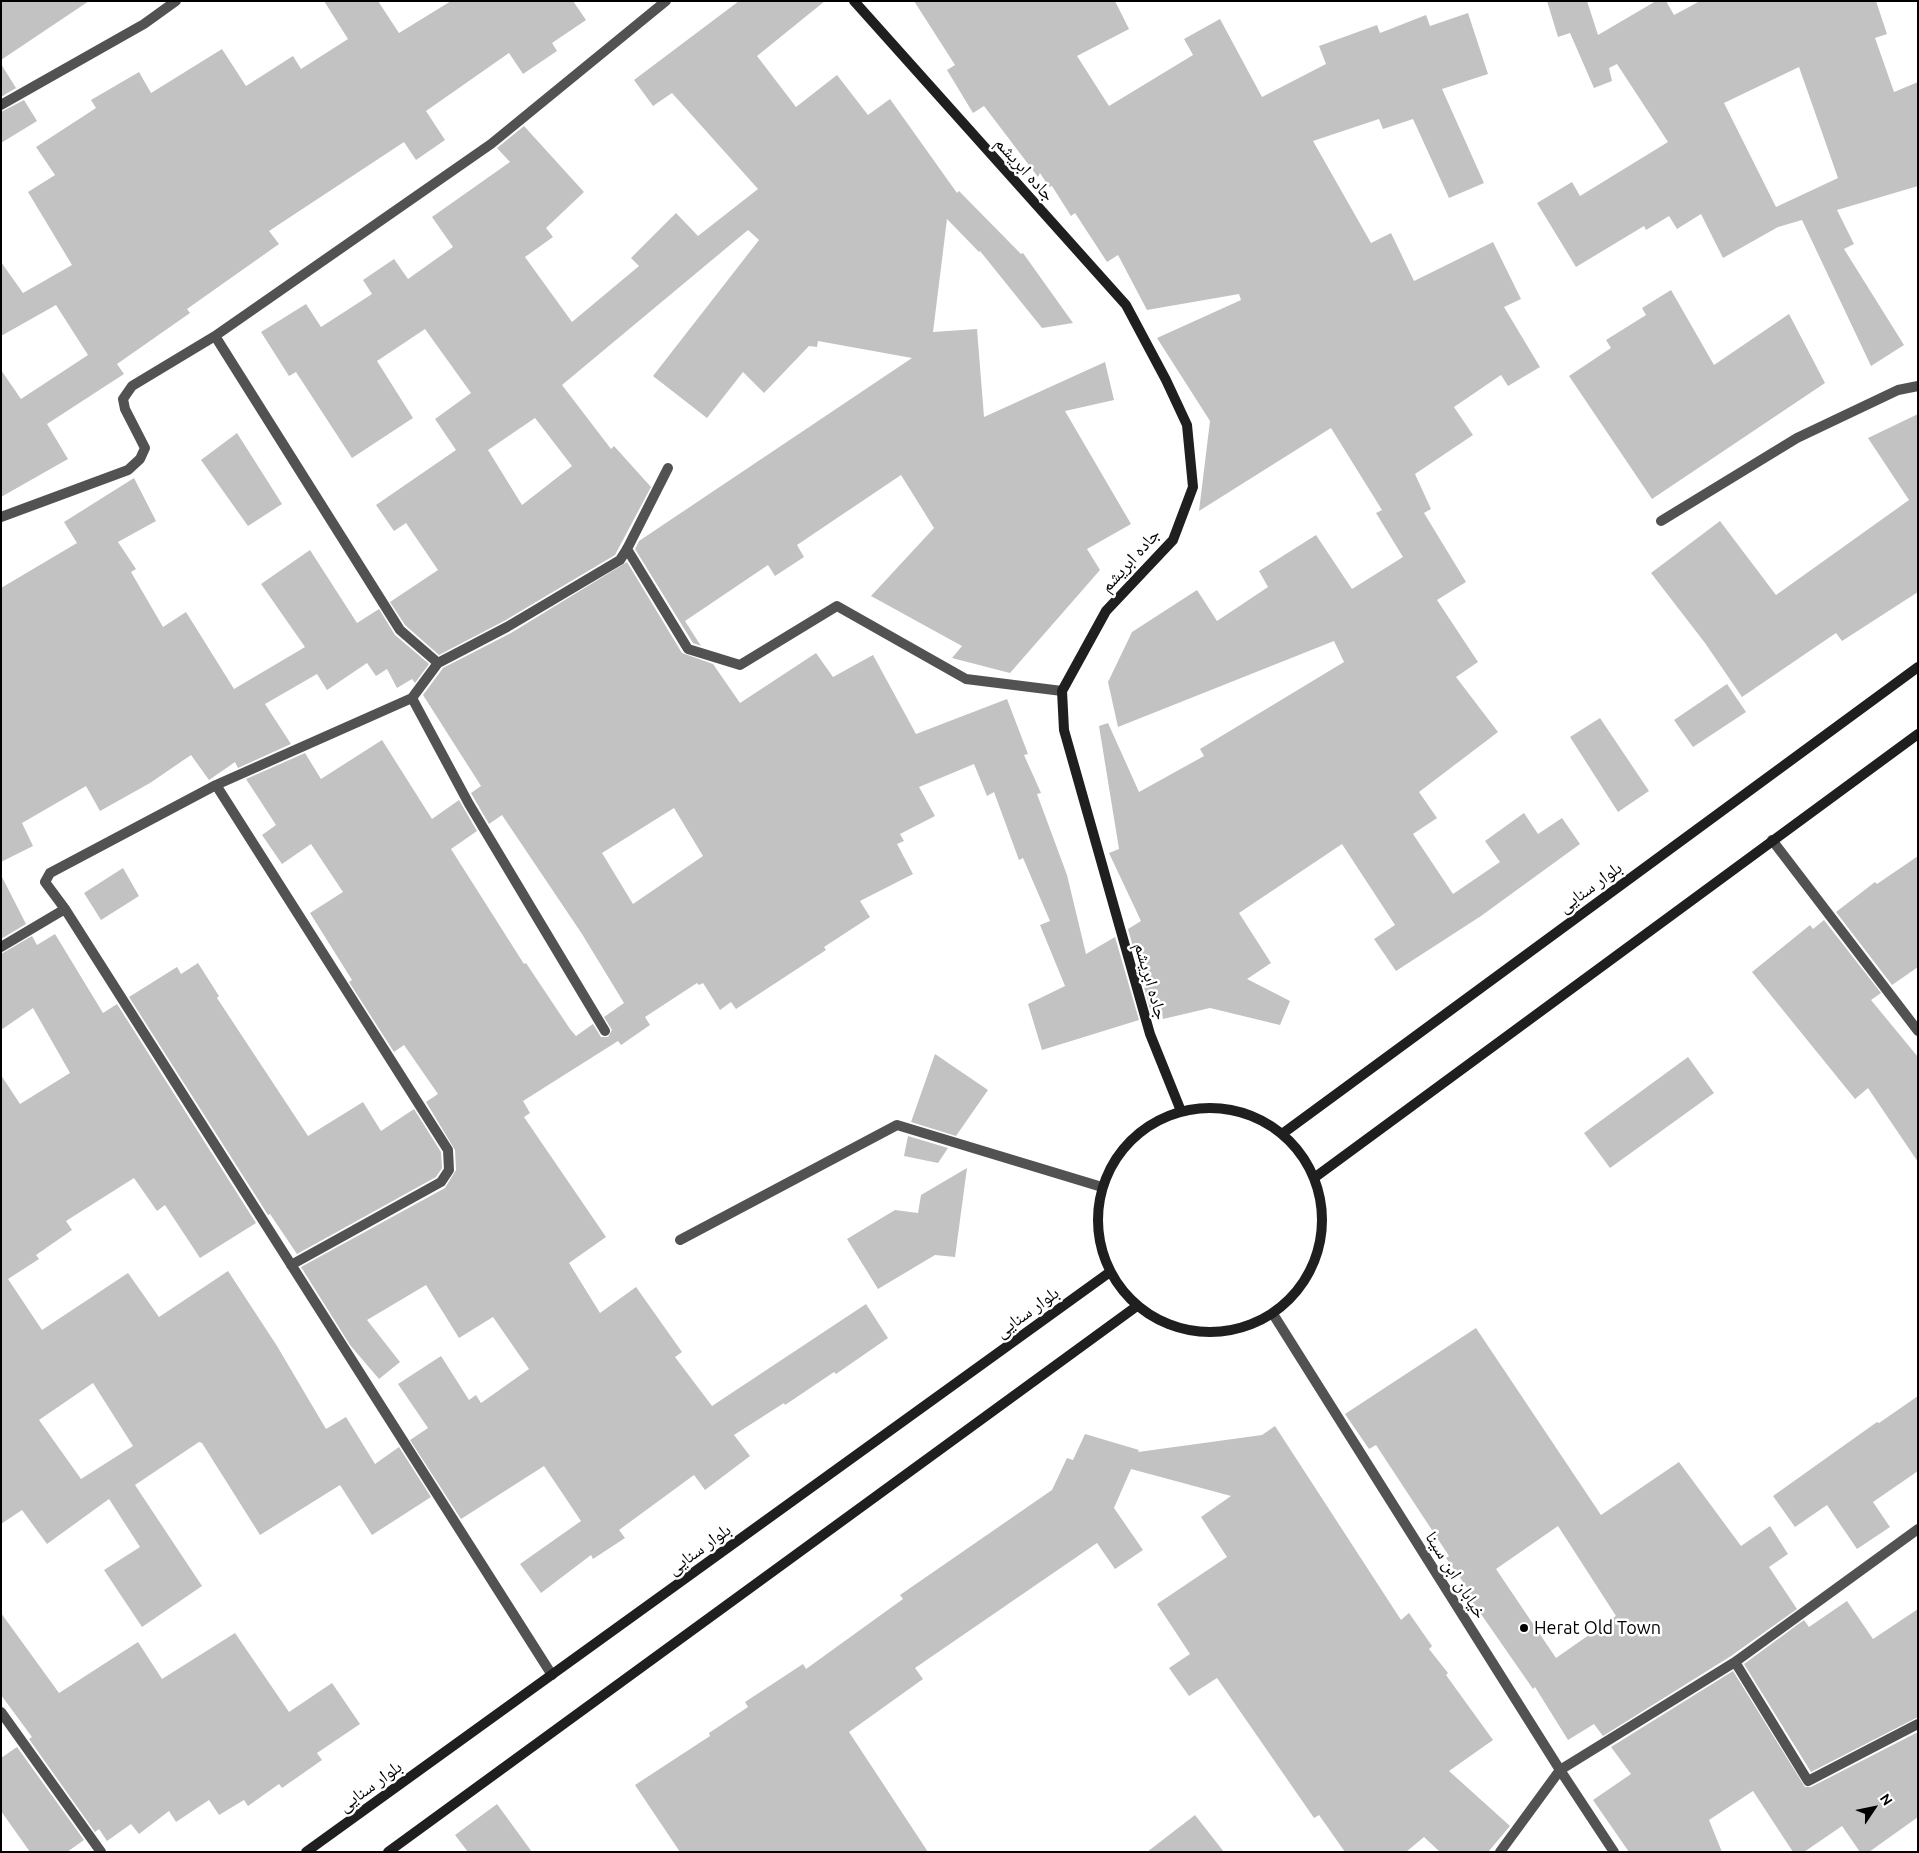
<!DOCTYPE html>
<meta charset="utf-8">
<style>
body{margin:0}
#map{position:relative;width:1919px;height:1853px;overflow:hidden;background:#fff;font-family:Ubuntu,sans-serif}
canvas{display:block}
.frame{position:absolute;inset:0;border:2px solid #000;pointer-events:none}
.north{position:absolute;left:1849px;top:1783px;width:50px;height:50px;-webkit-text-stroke:4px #fff;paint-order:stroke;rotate:56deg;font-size:14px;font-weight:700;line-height:20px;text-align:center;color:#000}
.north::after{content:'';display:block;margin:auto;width:18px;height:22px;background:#000;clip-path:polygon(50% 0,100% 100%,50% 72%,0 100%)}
</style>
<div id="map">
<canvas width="1919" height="1853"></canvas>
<div class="frame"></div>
<div class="north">N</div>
</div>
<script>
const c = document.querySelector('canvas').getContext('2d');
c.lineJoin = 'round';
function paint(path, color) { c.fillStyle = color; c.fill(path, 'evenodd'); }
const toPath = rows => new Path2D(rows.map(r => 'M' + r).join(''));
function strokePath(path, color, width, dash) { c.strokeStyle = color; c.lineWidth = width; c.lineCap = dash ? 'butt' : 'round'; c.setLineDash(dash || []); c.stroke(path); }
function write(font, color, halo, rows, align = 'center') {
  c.font = font + ' Ubuntu,"Noto Naskh Arabic",sans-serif'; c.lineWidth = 5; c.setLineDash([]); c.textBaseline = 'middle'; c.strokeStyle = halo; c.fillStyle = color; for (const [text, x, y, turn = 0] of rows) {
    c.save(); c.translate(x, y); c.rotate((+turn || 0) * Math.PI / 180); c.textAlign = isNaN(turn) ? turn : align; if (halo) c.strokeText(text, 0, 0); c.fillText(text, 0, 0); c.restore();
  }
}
const building = toPath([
 [1,1,89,1,1,60],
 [324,1,378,1,399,33,451,1,573,1,586,20,552,43,557,51,523,74,509,53,426,111,445,140,416,160,404,142,269,231,279,244,187,309,190,313,117,364,124,374,47,424,68,459,1,497,1,370,21,399,88,355,56,305,1,336,1,262,23,293,72,265,28,192,55,175,36,147,96,108,91,100,139,72,151,93,222,49,246,86,293,56,301,69,348,39],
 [739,1,825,1,757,56,796,107,837,75,868,115,890,99,957,193,959,191,1021,254,1023,253,1073,323,1042,328,980,251,979,252,947,219,933,332,977,329,984,417,1105,362,1114,400,1065,411,1131,524,1087,549,1100,570,1010,673,952,658,962,646,871,596,934,528,901,475,797,545,804,557,775,576,768,565,685,621,701,646,693,643,635,549,639,541,912,358,818,341,817,347,809,346,764,393,743,372,707,418,653,376,759,240,748,230,562,385,611,449,614,446,651,487,615,555,504,621,439,655,405,625,390,602,438,570,406,523,394,531,376,505,456,450,435,419,471,393,425,329,377,361,413,418,352,458,296,372,289,376,261,332,306,304,321,327,372,294,363,280,394,259,408,279,453,247,432,217,510,162,497,148,524,126,584,192,546,228,553,237,525,257,572,322,639,266,631,258,676,213,698,236,758,189,672,93,653,106,634,80],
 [535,418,572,466,522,505,488,450],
 [914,1,1115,1,1129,29,1077,56,1109,106,1193,55,1184,39,1220,19,1262,97,1326,64,1319,46,1377,25,1380,33,1426,15,1430,26,1468,13,1488,74,1442,89,1484,183,1449,198,1413,119,1383,129,1379,119,1313,141,1371,243,1391,233,1414,281,1493,242,1521,299,1504,307,1540,367,1508,386,1501,375,1454,407,1473,435,1415,474,1431,509,1424,513,1466,582,1437,600,1478,662,1456,677,1498,732,1419,792,1437,818,1413,834,1453,894,1500,862,1485,841,1524,813,1538,834,1562,818,1580,844,1481,916,1396,971,1374,939,1395,925,1342,844,1239,913,1271,963,1247,979,1290,1001,1280,1025,1210,1008,1163,1019,1162,1013,1152,1016,1128,929,1141,921,1109,853,1119,849,1099,726,1108,723,1139,792,1204,756,1200,749,1344,662,1334,641,1118,727,1108,682,1132,632,1197,590,1217,621,1268,587,1259,571,1316,535,1352,589,1403,557,1376,513,1382,510,1331,428,1199,511,1210,421,1157,338,1241,300,1239,294,1147,310,1118,255,1107,262,1075,213,1071,216,1052,186,1049,187,1040,173,1038,177,984,106,973,113,947,70,955,65],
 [1547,1,1587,1,1598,35,1656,1,1666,1,1674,15,1700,1,1876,1,1887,34,1875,38,1894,92,1918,82,1918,186,1837,210,1854,244,1844,249,1904,345,1871,366,1802,220,1778,227,1723,258,1701,214,1677,229,1669,216,1646,230,1644,226,1576,267,1537,203,1572,182,1580,196,1668,142,1617,64,1609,68,1612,81,1594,88,1570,33,1558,37],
 [1799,67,1838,178,1776,207,1724,103],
 [1,64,16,88,1,97],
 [24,100,37,121,1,143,1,112],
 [1671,290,1714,365,1789,314,1825,383,1652,499,1569,376,1611,348,1606,340,1646,315,1642,308],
 [1918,414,1918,592,1842,641,1836,633,1742,697,1705,643,1651,573,1720,521,1776,595,1909,500,1868,438],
 [237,433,282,504,248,526,201,460],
 [134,478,156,521,118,542,136,569,131,572,163,627,186,612,234,689,305,647,261,584,310,550,357,623,379,609,395,635,429,664,415,683,412,679,397,688,387,669,376,676,367,663,327,690,317,674,265,704,291,744,238,768,235,762,209,780,191,755,150,783,100,811,86,786,22,823,33,846,1,862,1,588,77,543,64,522],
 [627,562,682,653,713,664,740,703,816,653,833,677,873,655,916,734,1007,699,1028,754,1024,755,1041,793,1037,794,1067,875,1086,954,1115,937,1139,1020,1042,1050,1028,1004,1065,986,1040,925,1050,921,1023,858,1019,860,994,792,987,796,974,764,919,787,935,816,900,834,904,841,897,844,913,874,860,901,870,917,824,947,826,950,736,1009,731,1002,720,1010,703,983,699,985,697,983,645,1017,650,1025,621,1045,618,1041,523,1101,530,1113,524,1117,606,1237,569,1263,600,1313,636,1287,682,1352,675,1357,712,1406,866,1304,888,1338,836,1374,834,1372,785,1405,784,1403,734,1435,750,1456,705,1490,694,1475,619,1530,625,1538,593,1559,591,1555,541,1593,520,1564,581,1521,544,1466,461,1519,410,1440,428,1428,398,1384,441,1356,469,1400,476,1395,481,1403,529,1369,493,1317,459,1338,426,1285,367,1320,400,1362,379,1379,350,1345,301,1267,445,1188,456,1170,455,1150,426,1102,438,1094,404,1045,394,1052,349,982,352,980,310,913,343,892,311,844,282,864,262,835,276,825,246,779,305,753,321,779,382,740,432,819,459,800,477,831,451,849,524,964,526,963,570,1029,576,1036,593,1024,601,1037,608,1037,612,1030,604,1017,624,1003,582,934,502,815,489,824,471,793,481,786,423,695,443,668,511,633],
 [674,808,703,856,633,904,602,853],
 [1727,684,1746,712,1693,747,1674,720],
 [1600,718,1649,791,1618,812,1570,737],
 [1918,856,1918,967,1892,985,1836,912,1875,882,1877,884],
 [123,868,139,896,101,920,84,893],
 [1,875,26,924,1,939],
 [1824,920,1881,993,1871,1000,1918,1057,1918,1162,1868,1088,1855,1099,1752,972,1810,925,1813,929],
 [55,934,103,1013,117,1004,256,1223,200,1258,165,1205,157,1211,134,1178,66,1221,72,1230,36,1255,39,1259,8,1279,42,1330,128,1273,159,1317,228,1271,277,1346,326,1429,346,1417,375,1464,399,1447,431,1497,372,1535,340,1485,260,1535,202,1443,199,1442,135,1485,202,1586,142,1627,104,1570,140,1547,109,1499,47,1544,22,1510,1,1524,1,1075,20,1104,70,1073,33,1008,1,1030,1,954,32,936,37,945],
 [93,1383,133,1446,81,1479,39,1420],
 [198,963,219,996,217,998,308,1136,363,1102,381,1131,414,1109,441,1152,442,1168,436,1177,297,1254,270,1214,268,1215,129,997,177,967,181,974],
 [935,1054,988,1090,956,1136,911,1122],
 [1688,1057,1714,1093,1610,1168,1584,1133],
 [908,1136,948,1148,938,1163,904,1156],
 [967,1168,955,1257,935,1255,878,1289,847,1239,895,1210,918,1213,921,1195],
 [1476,1328,1601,1515,1679,1462,1741,1546,1770,1526,1788,1554,1769,1567,1797,1609,1731,1656,1603,1736,1594,1724,1568,1740,1535,1687,1533,1689,1465,1591,1468,1589,1446,1558,1449,1556,1376,1445,1369,1449,1345,1414],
 [1558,1526,1616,1616,1556,1658,1496,1569],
 [1918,1396,1918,1471,1873,1502,1890,1527,1857,1549,1827,1505,1795,1527,1773,1496,1877,1422,1879,1423],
 [1275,1426,1401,1620,1409,1613,1432,1646,1429,1649,1448,1673,1446,1675,1493,1740,1449,1771,1510,1826,1488,1852,1440,1852,1424,1837,1406,1852,1345,1852,1319,1815,1314,1818,1217,1678,1189,1696,1169,1668,1190,1654,1157,1604,1227,1557,1201,1517,1231,1496,1131,1469,1114,1508,1143,1550,1115,1569,1097,1543,915,1668,923,1679,849,1732,928,1852,680,1852,635,1785,710,1736,709,1733,748,1707,745,1702,803,1664,806,1669,903,1599,900,1595,1052,1490,1067,1458,1073,1460,1085,1434,1139,1450,1138,1452,1262,1435],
 [1847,1601,1873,1639,1918,1609,1918,1717,1811,1772,1744,1664,1804,1620,1809,1627],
 [1,1613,59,1693,138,1642,162,1679,235,1633,289,1712,332,1683,360,1724,317,1753,322,1760,282,1788,279,1784,248,1806,244,1800,219,1815,209,1800,176,1822,169,1811,139,1834,131,1824,107,1841,99,1829,95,1832,29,1739,32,1737,1,1695],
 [1733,1671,1805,1787,1811,1787,1918,1732,1918,1817,1869,1852,1860,1852,1842,1826,1804,1852,1793,1852,1753,1791,1709,1820,1722,1852,1629,1852,1593,1800,1631,1774,1611,1747],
 [17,1747,84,1840,67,1852,30,1852,1,1811,1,1758],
 [497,1804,532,1852,468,1852,455,1835],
 [1195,1815,1224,1852,1147,1852]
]);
const service = toPath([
 [668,468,627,549,688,649,740,665,837,606,966,679,1062,691],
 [680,1240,897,1125,1102,1187]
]);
const minor = toPath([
 [1,105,144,24,176,1],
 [1,517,128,470,140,459,145,448,125,409,123,399,132,386,215,336],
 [1661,521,1797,438,1898,390,1918,386],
 [438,663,507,627,620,560,627,549],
 [412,698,469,804,605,1031],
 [216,785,448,1150,449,1170,441,1182,291,1265],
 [1772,840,1918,1031],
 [1,947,65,909],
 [1735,1662,1808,1781,1918,1724],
 [552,1675,65,909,45,882,50,873,216,785,412,698,438,663,400,630,215,336,491,144,666,1],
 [1,1712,101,1852],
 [1500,1852,1560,1770,1735,1662,1918,1529]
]);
const tertiary = toPath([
 [1273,1314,1560,1770,1614,1852]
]);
const secondary = toPath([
 [854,1,1126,305,1166,380,1187,425,1193,487,1173,540,1106,611,1062,691,1064,730,1150,1034,1181,1111],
 '1098 1220a112 112 0 1 1 224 0a112 112 0 1 1-224 0Z',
 [1282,1134,1918,667],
 [1314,1178,1918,734],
 [306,1852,1110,1272],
 [388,1852,1137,1306]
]);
const markers = [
 [1524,1628,5,"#000"]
];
const streetNames = [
 ["جاده ابریشم",1025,169,48],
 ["جاده ابریشم",1130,560,-48],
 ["بلوار سنایی",1590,887,-36],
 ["جاده ابریشم",1151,981,74],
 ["بلوار سنایی",1027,1312,-36],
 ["بلوار سنایی",699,1549,-36],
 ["خیابان ابن سینا",1456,1575,58],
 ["بلوار سنایی",370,1786,-36]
];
const poiNames = [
 ["Herat Old Town",1534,1628]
];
paint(building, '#c2c2c2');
strokePath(service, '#525252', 10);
strokePath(minor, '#525252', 10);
strokePath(tertiary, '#525252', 10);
strokePath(secondary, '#1f1f1f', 10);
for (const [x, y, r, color] of markers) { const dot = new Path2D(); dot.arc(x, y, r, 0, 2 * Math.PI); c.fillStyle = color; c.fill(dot); strokePath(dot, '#fff', 2); }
write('18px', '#000', '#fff', streetNames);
write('18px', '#000', '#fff', poiNames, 'left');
</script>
